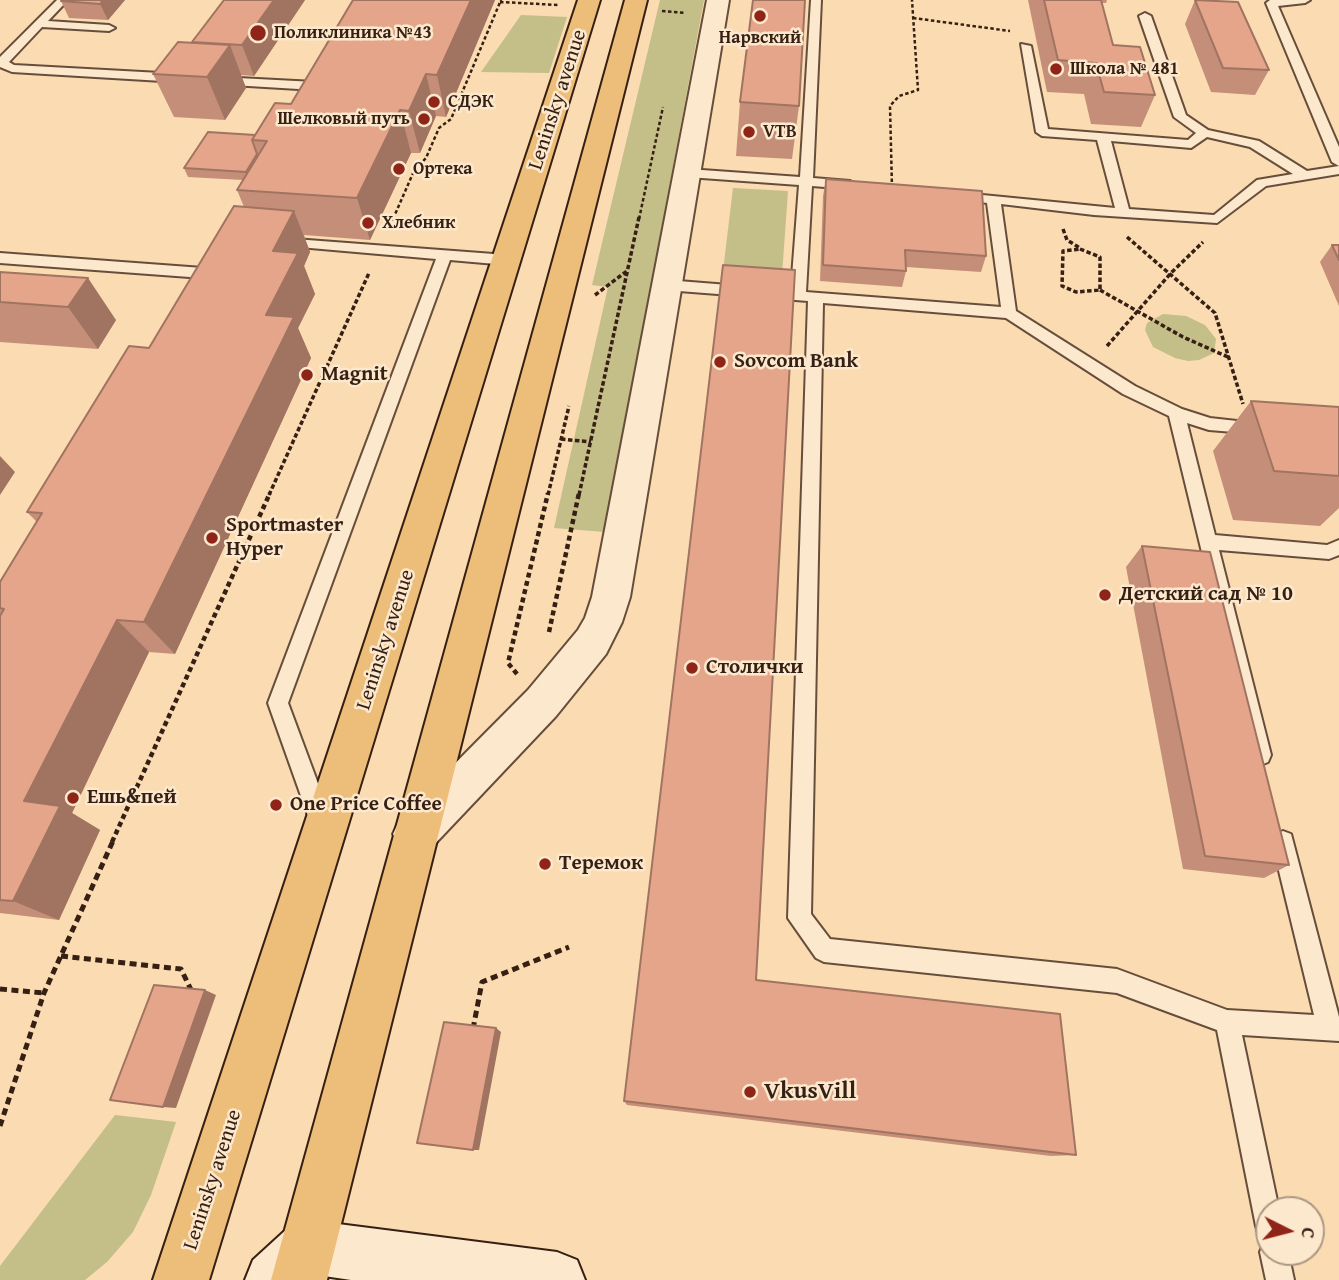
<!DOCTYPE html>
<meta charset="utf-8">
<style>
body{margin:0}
#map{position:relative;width:1339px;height:1280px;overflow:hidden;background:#fadbb2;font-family:"Gentium Book Plus",serif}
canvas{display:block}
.north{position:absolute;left:1255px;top:1196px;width:70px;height:70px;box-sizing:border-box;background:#fce8cd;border:2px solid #ad9883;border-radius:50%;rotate:96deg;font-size:19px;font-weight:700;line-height:28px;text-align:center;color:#361f13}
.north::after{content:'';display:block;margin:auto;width:24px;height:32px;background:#8f2418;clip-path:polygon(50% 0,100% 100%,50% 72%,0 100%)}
</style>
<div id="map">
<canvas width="1339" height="1280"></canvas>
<div class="north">С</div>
</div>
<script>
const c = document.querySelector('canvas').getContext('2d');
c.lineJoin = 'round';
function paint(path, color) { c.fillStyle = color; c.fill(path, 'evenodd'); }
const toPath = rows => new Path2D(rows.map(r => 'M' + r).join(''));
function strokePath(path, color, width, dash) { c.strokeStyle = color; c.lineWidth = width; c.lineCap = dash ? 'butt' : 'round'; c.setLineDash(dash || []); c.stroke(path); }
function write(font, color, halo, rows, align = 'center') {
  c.font = font + ' "Gentium Book Plus",serif'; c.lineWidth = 5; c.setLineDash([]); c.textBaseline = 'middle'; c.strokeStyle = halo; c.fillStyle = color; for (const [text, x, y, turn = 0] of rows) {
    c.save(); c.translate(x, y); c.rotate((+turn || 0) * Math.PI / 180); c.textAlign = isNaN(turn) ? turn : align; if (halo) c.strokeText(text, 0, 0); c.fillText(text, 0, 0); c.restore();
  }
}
const green = toPath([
 [660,0,704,0,605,532,554,528,608,287,592,285],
 [521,15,567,17,549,73,481,72],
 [733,188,788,191,782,275,723,271],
 [1163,314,1186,316,1205,325,1216,339,1214,353,1199,360,1188,361,1175,358,1153,347,1145,330,1147,323],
 [115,1115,176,1122,151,1195,133,1232,107,1262,85,1280,0,1280,0,1266]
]);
const pathFar3 = toPath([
 [500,2,558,5],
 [662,11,685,13],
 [913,18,1010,31],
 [892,188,890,106,899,96,918,90,912,0],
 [393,219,414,171,426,158,439,128,451,119,501,0],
 [639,219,663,107]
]);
const pathFar2 = toPath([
 [390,227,394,217],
 [1063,229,1067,240,1080,248],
 [1127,237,1215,313,1243,404],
 [1080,249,1100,257,1100,290,1076,292,1062,286,1063,251,1080,249],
 [1100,290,1183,337,1228,357],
 [595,295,627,271],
 [1107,346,1171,273,1203,242],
 [561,439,591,442],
 [269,495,369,273],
 [548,495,569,406],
 [579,495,639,217]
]);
const pathFar1 = toPath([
 [549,632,579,493],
 [517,674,508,663,548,493],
 [112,842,270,493]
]);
const path = toPath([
 [61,956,181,969,192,992],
 [0,989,44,993],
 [473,1029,482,982,569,947],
 [0,1126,44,993,113,841]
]);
const lane = toPath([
 [57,0,68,0,48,21,109,25,115,28,109,31,42,27,9,62,14,65,179,74,185,78,179,82,12,72,0,67,0,57,57,0],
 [811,0,821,0,813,178,850,181,857,185,850,189,812,186,806,292,1001,307,987,203,952,198,952,192,1115,208,1097,140,1042,136,1036,132,1021,44,1031,46,1048,129,1188,140,1196,133,1174,117,1139,16,1145,13,1151,16,1186,115,1208,130,1259,141,1307,171,1339,166,1339,174,1266,186,1217,223,1094,215,1001,204,1016,311,1135,386,1182,409,1210,418,1264,424,1266,428,1264,432,1258,434,1209,430,1187,423,1215,535,1327,545,1339,540,1339,555,1329,559,1219,550,1271,755,1268,762,1261,765,1254,762,1251,755,1169,416,1123,394,1006,318,823,303,811,914,830,939,1117,969,1227,1010,1314,1015,1272,842,1275,834,1283,831,1291,834,1339,1017,1339,1041,1242,1035,1279,1210,1269,1210,1269,1239,1259,1236,1256,1226,1217,1030,1117,993,824,962,816,958,788,918,808,301,666,290,659,285,666,280,791,290,799,185,688,177,681,173,688,169,800,177,811,0],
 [1207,137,1250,147,1293,174,1257,180,1214,215,1129,209,1111,141,1191,148,1207,137],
 [1310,0,1305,3,1278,6,1339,147,1339,166,1332,162,1266,3,1270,0,1310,0],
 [219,77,315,82,321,86,315,90,215,84,213,81,219,77],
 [281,238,507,255,514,260,507,265,450,260,288,703,333,824,330,831,322,834,314,831,311,824,268,703,436,259,276,245,274,242,281,238],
 [0,253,203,268,210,273,203,278,0,263,0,253],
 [1269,1240,1269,1252,1288,1252,1294,1280,1266,1280,1260,1252,1264,1242,1269,1240]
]);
const street = toPath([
 [707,0,729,0,630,597,622,622,606,654,556,716,430,849,415,855,400,849,393,834,400,819,528,690,578,630,585,618,592,597,707,0]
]);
const secondary = toPath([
 [307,1220,557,1252,577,1260,585,1280,351,1280,317,1275,312,1280,245,1280,253,1260,288,1228,307,1220]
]);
const primary = toPath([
 [578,0,600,0,209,1280,153,1280,578,0],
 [625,0,647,0,327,1280,271,1280,625,0]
]);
const wall = toPath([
 [62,0,125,0,108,20,69,18,61,1],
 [305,0,254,76,241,75,246,88,225,120,174,117,153,74,193,43,192,42],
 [353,0,495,0,446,117,436,116,420,153,411,153,370,240,304,235,310,252,304,266,315,294,298,328,311,358,175,654,149,652,72,813,100,830,59,920,0,913,0,582,37,522,27,512,149,348,244,207,237,190,243,180,188,177,184,168,255,135,291,104],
 [1028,0,1107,0,1106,3,1101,3,1113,45,1155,95,1141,127,1091,124,1084,94,1047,92],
 [1195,0,1269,70,1255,95,1211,92,1185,24],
 [740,102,799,106,792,159,736,156],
 [826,179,986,256,981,272,906,267,906,271,902,287,820,281,823,196],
 [1332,245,1339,245,1339,306,1320,262],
 [0,272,116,320,98,349,0,342],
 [1251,401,1339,407,1339,508,1320,526,1233,520,1213,451],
 [1142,546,1289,865,1264,878,1183,869,1126,567],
 [756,980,1076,1155,1051,1156,627,1105,624,1101]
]);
const shadedWall = toPath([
 [103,0,125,0,108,20,100,4],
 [274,0,305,0,254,76,242,45],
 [471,0,495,0,446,117,437,75],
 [230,45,246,88,225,120,207,77],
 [426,74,436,116,420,153,409,111],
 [400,110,411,153,370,240,357,198],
 [294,211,310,252,304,266,315,294,298,328,311,358,175,654,144,622,266,315,273,251],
 [88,278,116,320,98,349,68,307],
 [0,456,15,472,0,495],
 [117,620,149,652,72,813,100,830,59,920,13,901,24,801],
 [205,990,216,995,176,1108,163,1107],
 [496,1028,501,1032,479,1150,473,1150]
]);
const building = toPath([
 [62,0,103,0,100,4,61,1,62,0],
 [224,0,274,0,242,45,192,42,224,0],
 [353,0,471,0,437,75,426,74,409,111,400,110,357,198,237,190,267,141,252,140,275,103,291,104,353,0],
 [753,0,805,0,799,106,740,102,753,0],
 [1044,0,1101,0,1113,45,1140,47,1155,95,1104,92,1096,63,1058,60,1044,0],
 [1195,0,1238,2,1269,70,1223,68,1195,0],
 [178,42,230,45,207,77,153,74,178,42],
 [208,132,255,135,252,140,257,154,246,172,184,168,208,132],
 [826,179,982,191,986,256,905,250,906,271,823,265,826,179],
 [234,206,294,211,273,251,298,253,266,315,294,317,144,622,117,620,24,801,60,806,13,901,0,900,0,616,4,609,0,608,0,582,42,513,27,512,129,346,149,348,234,206],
 [1332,245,1339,245,1339,260,1332,245],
 [723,265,795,270,756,980,1060,1014,1076,1155,624,1101,723,265],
 [0,272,88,278,68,307,0,302,0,272],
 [1251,401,1339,407,1339,476,1274,471,1251,401],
 [1142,546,1210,552,1289,865,1205,856,1142,546],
 [154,985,205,990,163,1107,110,1100,154,985],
 [444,1022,496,1028,473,1150,417,1143,444,1022]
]);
const markers = [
 [760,16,7,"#8f2418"],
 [258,33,9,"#8f2418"],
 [1056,69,7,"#8f2418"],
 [434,102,7,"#8f2418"],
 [424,119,7,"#8f2418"],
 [749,132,7,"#8f2418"],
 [399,169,7,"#8f2418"],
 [368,223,7,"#8f2418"],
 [720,362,7,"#8f2418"],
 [307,375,7,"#8f2418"],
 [212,538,7,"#8f2418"],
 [1105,595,7,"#8f2418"],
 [692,668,7,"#8f2418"],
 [73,798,7,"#8f2418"],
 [276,805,7,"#8f2418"],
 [545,864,7,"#8f2418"],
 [750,1092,7,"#8f2418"]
];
const farPoinames = [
 ["Поликлиника №43",274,33],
 ["Нарвский",760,38,"center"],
 ["Школа № 481",1070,69],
 ["СДЭК",448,102],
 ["Шелковый путь",410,119,"right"],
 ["VTB",763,132],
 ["Ортека",413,169],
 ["Хлебник",382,223]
];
const streetNames = [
 ["Leninsky avenue",558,100,-72],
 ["Leninsky avenue",386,640,-72],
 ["Leninsky avenue",213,1180,-72]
];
const poiNames = [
 ["Sovcom Bank",734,362],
 ["Magnit",321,375],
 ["Sportmaster",226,526],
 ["Hyper",226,550],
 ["Детский сад № 10",1119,595],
 ["Столички",706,668],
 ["Ешь&пей",87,798],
 ["One Price Coffee",290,805],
 ["Теремок",559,864]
];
const nearPoinames = [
 ["VkusVill",764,1092]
];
paint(green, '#c4be88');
strokePath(lane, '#674e3b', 4);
strokePath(street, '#674e3b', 4);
strokePath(secondary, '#361f13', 4);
strokePath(primary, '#361f13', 4);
strokePath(pathFar3, '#361f13', 2.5, [3.5, 2.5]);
strokePath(pathFar2, '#361f13', 3.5, [4.5, 2.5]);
strokePath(pathFar1, '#361f13', 4.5, [5, 3.5]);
strokePath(path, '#361f13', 5, [7, 4.5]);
paint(lane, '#fce8cd');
paint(street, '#fce8cd');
paint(secondary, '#fce8cd');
paint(primary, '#edbe79');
paint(wall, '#c58e78');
paint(shadedWall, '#a07461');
paint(building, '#e5a58b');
strokePath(building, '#a07461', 2);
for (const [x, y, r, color] of markers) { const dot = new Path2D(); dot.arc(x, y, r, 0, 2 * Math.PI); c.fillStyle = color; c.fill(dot); strokePath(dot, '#fce8cd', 2.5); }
write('bold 18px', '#361f13', '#fce8cd', farPoinames, 'left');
write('21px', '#361f13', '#fce8cd', streetNames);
write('bold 21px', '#361f13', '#fce8cd', poiNames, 'left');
write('bold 24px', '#361f13', '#fce8cd', nearPoinames, 'left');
</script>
